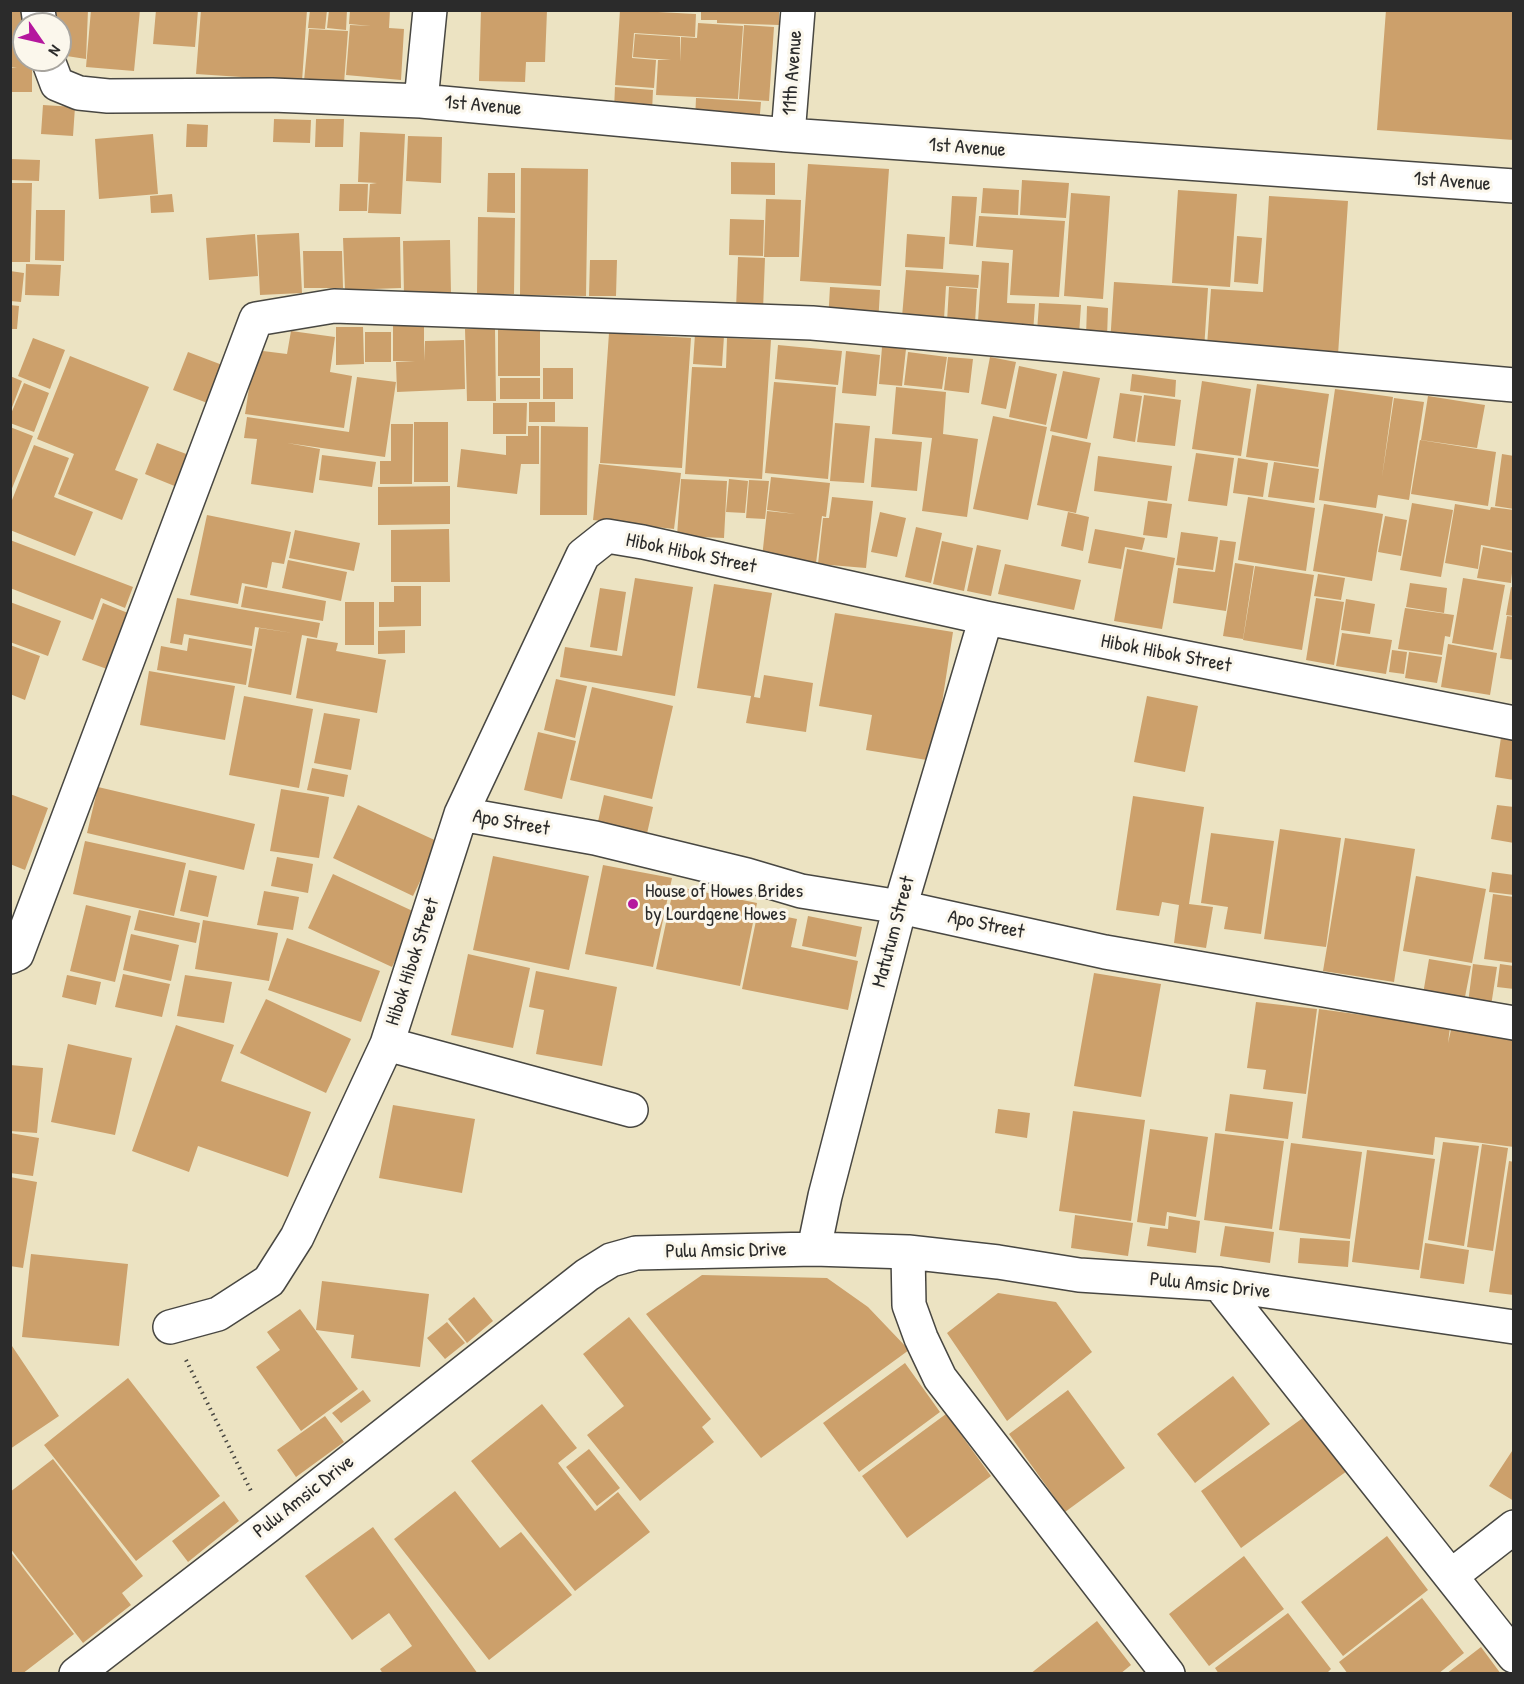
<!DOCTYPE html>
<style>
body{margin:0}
#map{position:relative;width:1524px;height:1684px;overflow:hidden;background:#ece3c2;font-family:"Patrick Hand",sans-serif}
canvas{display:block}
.frame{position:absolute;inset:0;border:12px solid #2b2b2b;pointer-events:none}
.north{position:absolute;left:12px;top:12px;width:60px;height:60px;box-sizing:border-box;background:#fbf7ec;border:2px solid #a8a59f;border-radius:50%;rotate:124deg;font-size:16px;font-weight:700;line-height:24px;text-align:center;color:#2b2b2b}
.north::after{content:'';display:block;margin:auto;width:21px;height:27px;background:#b5179e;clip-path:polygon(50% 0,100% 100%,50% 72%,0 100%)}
</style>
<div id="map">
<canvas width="1524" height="1684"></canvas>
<div class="frame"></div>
<div class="north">N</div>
</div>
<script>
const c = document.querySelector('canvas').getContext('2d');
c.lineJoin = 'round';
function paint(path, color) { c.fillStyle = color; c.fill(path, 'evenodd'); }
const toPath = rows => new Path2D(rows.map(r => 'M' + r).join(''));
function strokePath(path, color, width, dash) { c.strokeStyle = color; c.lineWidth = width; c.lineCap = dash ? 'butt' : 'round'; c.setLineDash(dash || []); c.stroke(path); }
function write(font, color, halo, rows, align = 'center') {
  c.font = font + ' "Patrick Hand",sans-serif'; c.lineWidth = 6; c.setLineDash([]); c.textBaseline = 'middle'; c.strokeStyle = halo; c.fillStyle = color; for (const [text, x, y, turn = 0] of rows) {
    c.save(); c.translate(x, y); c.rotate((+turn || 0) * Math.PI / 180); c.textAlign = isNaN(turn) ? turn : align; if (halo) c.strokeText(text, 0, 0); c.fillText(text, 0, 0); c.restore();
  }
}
const building = toPath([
 [10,10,32,10,24,24,24,60,32,60,32,92,10,92,10,68,17,68,10,67],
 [45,10,88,10,86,59,60,55,60,24,47,24],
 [91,10,140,10,134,71,86,67],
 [156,10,198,10,195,47,153,44],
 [201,10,307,10,302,81,196,74],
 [310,10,327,10,325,29,308,28],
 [329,10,347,10,346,30,327,28],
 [350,10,390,10,389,28,404,29,401,80,346,75,350,25,371,26,349,24],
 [481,10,547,10,545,62,526,62,525,82,479,81],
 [620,10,696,14,695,37,634,33,632,58,656,60,654,88,615,85,617,57,624,58,617,57],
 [701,10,779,10,779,25,717,23,717,20,701,20],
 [1386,10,1514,10,1514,140,1377,130],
 [698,23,743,26,738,99,656,95,658,60,671,60,633,57,635,34,680,37,680,62,681,37,697,38],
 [744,25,774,27,769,101,739,99],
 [309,29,348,31,344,83,304,81],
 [615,87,653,90,652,112,614,109],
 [696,98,761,102,759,125,695,121],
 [43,105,75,107,73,136,41,134],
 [274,119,311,120,310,143,273,142],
 [316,119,344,119,343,147,315,147],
 [187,124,208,125,207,147,186,147],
 [360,132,405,134,401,214,368,213,370,184,377,183,358,182],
 [153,134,158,194,99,199,95,139],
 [408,136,442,137,441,183,406,181],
 [10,159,40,160,39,181,10,180],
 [731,162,775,163,775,195,731,194],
 [808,164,889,169,881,286,800,281],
 [521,168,588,169,586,296,520,295],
 [488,173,515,173,515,213,487,212],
 [1022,180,1069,183,1066,218,1020,215],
 [10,183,32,183,30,262,10,262],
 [340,184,368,184,367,211,339,211],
 [983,188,1019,190,1018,215,981,213],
 [1178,190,1237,194,1230,287,1172,283],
 [1071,193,1110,196,1103,299,1064,296],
 [172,194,174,212,151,213,150,196],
 [952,196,977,197,973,246,949,244],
 [1269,196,1348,201,1338,355,1207,346,1211,289,1263,292],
 [766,199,801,200,799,257,764,257],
 [36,210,65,210,64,261,35,260],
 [979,216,1065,221,1059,297,1010,295,1013,250,976,247],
 [478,217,515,218,514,294,477,294],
 [730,219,764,220,763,256,729,255],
 [299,233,302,293,260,295,257,235],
 [255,234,258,276,209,280,206,238],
 [907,234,945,237,943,269,905,267],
 [1237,236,1262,238,1258,284,1234,282],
 [400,237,401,288,345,290,343,238],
 [450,240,451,294,404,296,403,241],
 [303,251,342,251,343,288,304,288],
 [738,257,765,258,763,310,736,309],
 [590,260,617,260,616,296,589,296],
 [982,261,1009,263,1007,303,1035,304,1033,333,1005,331,1006,323,978,321],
 [26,264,61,265,59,296,25,295],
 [906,270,979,275,978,288,946,286,944,319,902,317],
 [10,271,24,273,21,302,10,301],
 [1114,282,1208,288,1204,350,1110,344],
 [830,287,880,290,878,325,828,322],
 [949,287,977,289,975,323,947,322],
 [1039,303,1081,305,1079,335,1037,332],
 [10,305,19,306,17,329,10,329],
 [1087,306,1108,308,1107,338,1086,337],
 [393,326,424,326,424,361,425,341,464,340,465,389,397,392,396,362,415,361,393,361],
 [336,327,363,327,364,364,336,365],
 [498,327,540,327,540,376,498,376],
 [465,329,495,329,496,401,467,401],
 [291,331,335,337,330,372,352,376,344,428,245,414,255,350,287,354],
 [365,332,391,332,391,362,365,362],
 [609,333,691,338,682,468,600,463],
 [695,334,724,336,722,366,693,364],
 [33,338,65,350,50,389,18,376],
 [727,338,771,340,762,479,685,474,692,367,726,368],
 [778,345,842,351,838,385,775,379],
 [882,347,906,349,902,386,879,384],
 [846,351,880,355,876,396,842,393],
 [188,352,225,366,210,404,173,390],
 [908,352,947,357,942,389,904,385],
 [70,356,149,387,115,470,138,479,122,520,58,494,74,454,37,439],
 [948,357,973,359,969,393,944,390],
 [990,357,1016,362,1006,409,981,404],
 [1019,366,1057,374,1046,425,1009,417],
 [543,368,573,368,573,399,543,399],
 [1063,371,1100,378,1087,439,1050,431],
 [1132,374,1176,380,1175,397,1130,391],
 [10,376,22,381,11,410,10,409],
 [357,377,396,382,385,457,287,443,320,449,313,493,251,484,257,439,244,438,247,417,349,432],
 [500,378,540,378,540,399,500,399],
 [1202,381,1251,389,1241,456,1192,449],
 [774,382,836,387,828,479,765,473],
 [24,383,49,393,34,432,10,423,10,416],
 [1257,384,1329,394,1318,467,1246,457],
 [896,387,946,392,943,434,978,439,967,517,922,511,932,438,892,434],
 [1335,389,1393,397,1382,477,1394,398,1424,402,1409,500,1378,495,1376,508,1319,500],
 [1120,393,1142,396,1135,442,1113,438],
 [1144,395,1181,400,1175,446,1137,442],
 [1428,396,1485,405,1477,448,1421,440],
 [529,402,555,402,555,422,529,422],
 [493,403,527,403,526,434,493,434],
 [993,416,1047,427,1028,520,973,509],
 [414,422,448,422,448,482,414,482],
 [835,423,870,426,864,483,830,481],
 [391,424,413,424,412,484,380,484,380,461,391,461],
 [528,426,539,426,539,464,521,464,517,494,457,487,461,449,506,455,506,436,528,436],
 [541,426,588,427,587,515,540,515],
 [10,427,33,436,11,491,10,491],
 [1052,435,1091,443,1076,513,1037,505],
 [875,438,922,442,917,491,871,487],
 [1420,440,1496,452,1488,506,1411,494],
 [157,443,189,455,177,487,145,474],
 [34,445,69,458,54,497,93,512,75,556,10,530,10,505],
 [1196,453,1234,458,1227,506,1188,501],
 [1502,454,1514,456,1514,509,1495,506],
 [322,455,376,462,372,487,319,480],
 [1098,456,1172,466,1167,501,1094,491],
 [1238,458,1268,463,1263,497,1233,493],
 [1274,462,1319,469,1314,503,1268,497],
 [599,464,681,473,674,529,593,520],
 [771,477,830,483,826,517,822,516,816,563,762,558,767,511,796,514,767,510],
 [681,479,727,481,724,538,677,536],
 [729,479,748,481,745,513,726,512],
 [749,480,769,481,765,519,746,518],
 [450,486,450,524,378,525,378,487],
 [832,497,873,501,866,568,818,564,823,518,829,518],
 [1248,497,1315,508,1306,571,1238,560],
 [1148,501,1172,504,1167,538,1143,535],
 [1412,503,1453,510,1441,577,1400,570],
 [1324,504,1383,514,1372,581,1313,571],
 [1455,504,1490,510,1491,507,1514,510,1514,551,1481,545,1478,569,1445,563],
 [880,512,906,518,897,557,871,552],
 [1068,512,1089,517,1083,551,1061,546],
 [207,515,291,532,284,564,272,562,267,588,242,583,238,604,190,595],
 [1385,516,1407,520,1401,556,1378,552],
 [916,527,942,533,931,583,905,577],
 [449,529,450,582,391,582,391,530],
 [1095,529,1145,538,1142,550,1125,547,1121,569,1088,563],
 [295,530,360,543,354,571,289,558],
 [1181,532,1218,537,1213,570,1176,565],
 [10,540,133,587,125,608,101,598,93,620,10,588],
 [1220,540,1236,542,1226,611,1173,603,1178,568,1215,572],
 [942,541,973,548,964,591,933,584],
 [977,545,1001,550,991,596,967,591],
 [1483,547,1514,553,1511,583,1477,578],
 [1127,549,1175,558,1162,629,1114,621],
 [288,560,347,572,341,601,282,588],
 [1235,563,1254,566,1243,639,1223,636],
 [1005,564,1081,580,1074,610,998,594],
 [1255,566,1314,575,1302,650,1243,640],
 [1318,574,1345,578,1341,600,1314,596],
 [635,578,693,587,675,696,560,677,565,647,622,656],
 [1463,578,1505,585,1493,650,1452,643],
 [1410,583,1447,588,1444,613,1406,607],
 [714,584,772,593,754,697,760,698,764,675,813,683,806,732,746,723,751,696,697,688],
 [245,586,326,601,323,621,241,607],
 [394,586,421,586,421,626,379,627,379,602,394,602],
 [1511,587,1514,588,1514,616,1506,615],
 [600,588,626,592,617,651,590,647],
 [177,598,320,623,317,638,302,635,291,695,248,687,259,628,293,633,255,627,252,646,184,634,182,645,170,643],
 [1316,598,1344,602,1334,665,1306,660],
 [1346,599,1375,604,1370,634,1341,630],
 [10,602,61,621,48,656,10,642],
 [345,602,374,602,374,645,345,645],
 [103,603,128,613,107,669,82,660],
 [1405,608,1454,615,1450,637,1445,636,1442,655,1398,649],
 [835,613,953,632,933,761,866,750,872,715,819,706],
 [1507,616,1514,617,1514,660,1500,658],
 [405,630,405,653,378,654,378,631],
 [1342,633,1392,640,1386,674,1336,666],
 [189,638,252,649,246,685,157,670,161,646,187,651],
 [307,638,338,643,336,651,386,660,377,713,296,698],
 [1448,644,1497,653,1490,695,1441,687],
 [10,645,40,656,25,700,10,694],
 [1392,650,1407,652,1404,674,1389,672],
 [1409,652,1442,657,1437,683,1405,678],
 [149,671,235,686,225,740,140,725],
 [556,679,587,686,575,738,544,730],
 [592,687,673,706,652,799,570,780],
 [244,696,313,709,299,788,229,775],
 [1147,696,1198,706,1185,772,1134,762],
 [324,713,360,719,351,770,314,763],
 [1502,731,1514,733,1514,780,1495,777],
 [538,732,576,741,562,799,524,790],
 [312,768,348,775,344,797,307,790],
 [98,787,255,824,244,870,87,833],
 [281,789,329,797,319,858,270,851],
 [10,794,48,808,25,870,10,864],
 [604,795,653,807,646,838,597,826],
 [1133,796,1204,807,1189,904,1213,907,1206,948,1174,943,1179,905,1162,902,1159,916,1116,910],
 [358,805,439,842,413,896,333,858],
 [1497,805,1514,807,1514,843,1491,839],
 [1280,829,1341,838,1326,947,1264,939],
 [1211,833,1274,841,1261,934,1224,929,1228,907,1201,903],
 [1345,838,1415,849,1394,982,1323,971],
 [85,841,186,863,174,916,73,894],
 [493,856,589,876,569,970,473,950],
 [277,857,313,864,308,893,271,886],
 [603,865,672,878,653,967,585,954],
 [189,870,217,876,208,917,180,911],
 [1492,872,1514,875,1514,895,1489,892],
 [333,874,417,913,392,967,308,928],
 [1416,876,1486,889,1472,963,1403,951],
 [674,886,757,903,740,986,656,969],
 [264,891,299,897,293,930,257,925],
 [1493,894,1514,897,1514,963,1484,959],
 [86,905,131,916,115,982,70,971],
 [139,910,200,923,196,943,134,930],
 [758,911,797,919,791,947,858,961,848,1010,742,989],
 [808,916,862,927,856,957,802,946],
 [203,920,278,933,269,981,195,969],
 [131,934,179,945,171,981,123,970],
 [287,938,380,971,361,1022,268,990],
 [468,954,530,968,513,1048,451,1035],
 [1429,959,1471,966,1464,1002,1423,994],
 [1473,964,1497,967,1491,1006,1468,1003],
 [1500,964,1514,966,1514,989,1497,987],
 [536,971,617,987,602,1066,536,1054,544,1010,529,1007],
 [1094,973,1161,984,1141,1097,1074,1086],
 [123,974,170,984,162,1017,115,1007],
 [67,975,101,982,96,1005,62,997],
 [185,975,232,982,224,1023,177,1016],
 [266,999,351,1039,326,1093,240,1053],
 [1256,1002,1317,1009,1306,1094,1263,1089,1266,1070,1247,1068],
 [1319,1009,1450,1027,1448,1043,1451,1030,1514,1038,1514,1147,1435,1137,1433,1155,1302,1138],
 [176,1025,234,1045,221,1081,311,1112,288,1177,198,1146,189,1172,132,1151],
 [68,1044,132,1058,115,1135,51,1122],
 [10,1065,43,1068,37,1133,10,1131],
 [1230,1094,1293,1102,1288,1139,1225,1131],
 [393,1105,475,1119,462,1193,379,1178],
 [998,1109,1030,1113,1027,1138,995,1133],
 [1073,1111,1145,1120,1131,1221,1059,1211],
 [1150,1129,1208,1137,1196,1217,1167,1212,1165,1226,1137,1222],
 [10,1133,39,1138,33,1176,10,1173],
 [1215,1133,1284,1141,1272,1229,1204,1220],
 [1443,1142,1479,1146,1464,1246,1428,1240],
 [1291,1143,1362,1152,1350,1239,1279,1230],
 [1482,1144,1508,1148,1493,1251,1467,1247],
 [1367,1150,1435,1159,1419,1270,1352,1262],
 [1509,1161,1514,1162,1514,1295,1489,1292],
 [10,1177,37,1182,23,1268,10,1266],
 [1075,1215,1133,1223,1128,1256,1071,1248],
 [1169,1216,1200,1221,1196,1253,1147,1246,1150,1227,1168,1229],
 [1225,1226,1274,1232,1270,1263,1220,1256],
 [1300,1238,1350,1241,1348,1267,1298,1263],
 [1425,1243,1469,1250,1464,1284,1420,1278],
 [31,1254,128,1264,119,1346,22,1337],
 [702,1275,827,1278,868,1307,909,1350,761,1458,646,1314],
 [322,1281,429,1294,420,1367,351,1358,354,1335,316,1330],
 [998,1293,1056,1302,1092,1352,1007,1421,947,1333],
 [474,1297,493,1321,467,1343,448,1319],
 [300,1309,358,1389,301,1431,256,1367,280,1350,267,1332],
 [629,1317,711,1419,702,1427,714,1442,640,1501,587,1435,624,1406,583,1354],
 [447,1322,465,1343,445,1359,427,1338],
 [10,1343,59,1416,10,1449],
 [905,1363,940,1412,859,1472,823,1423],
 [1233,1376,1270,1424,1195,1483,1157,1434],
 [128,1378,220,1496,136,1561,44,1445],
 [363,1390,371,1401,341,1423,332,1413],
 [1068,1390,1125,1468,1065,1512,1009,1434],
 [542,1404,577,1448,558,1463,595,1511,618,1492,650,1532,575,1591,471,1461],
 [946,1414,991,1476,907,1538,862,1476],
 [1307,1415,1347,1471,1241,1548,1201,1491],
 [325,1416,344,1442,296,1477,277,1450],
 [1514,1448,1514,1501,1489,1486],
 [589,1449,620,1488,597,1506,566,1467],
 [53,1459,143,1576,122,1593,131,1605,83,1643,10,1548,10,1492],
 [455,1491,500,1548,521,1532,572,1595,489,1660,394,1539],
 [224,1501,239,1521,188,1562,172,1541],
 [373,1527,478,1674,383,1674,380,1669,412,1646,389,1613,352,1640,305,1576],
 [1387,1536,1428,1590,1343,1656,1301,1602],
 [10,1551,74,1634,22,1674,10,1674],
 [1244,1556,1284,1609,1209,1666,1169,1614],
 [1422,1598,1464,1653,1438,1674,1348,1674,1339,1662],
 [1288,1613,1331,1669,1326,1674,1219,1674,1215,1668],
 [1097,1621,1131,1665,1120,1674,1030,1674],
 [1481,1647,1501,1674,1446,1674]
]);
const path = toPath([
 [186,1360,252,1493]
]);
const minor = toPath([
 [38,10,40,24],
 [48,60,57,84,79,93,108,96,272,95,421,101,788,135,1514,186],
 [421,101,430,10],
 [788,135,798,10],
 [461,814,595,838,747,875,801,891,900,907,1105,952,1514,1023],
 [10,957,17,954,256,319,334,306,812,323,1514,385],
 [387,1044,631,1110],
 [814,1249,825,1196,900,907,986,618],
 [908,1252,909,1305,921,1338,940,1378,1168,1674],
 [1219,1284,1514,1656],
 [170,1327,218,1314,269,1281,297,1237,387,1044,461,814,583,555,607,536,643,542,986,618,1514,723],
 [1451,1576,1514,1527],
 [76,1674,268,1526,587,1275,611,1260,636,1253,814,1249,908,1252,998,1262,1079,1275,1219,1284,1514,1327]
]);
const markers = [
 [633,904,6,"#b5179e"]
];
const streetNames = [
 ["11th Avenue",793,73,-86],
 ["1st Avenue",483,106,5],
 ["1st Avenue",967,148,4],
 ["1st Avenue",1452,182,4],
 ["Hibok Hibok Street",691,554,12],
 ["Hibok Hibok Street",1166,654,11],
 ["Apo Street",511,823,10],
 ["Apo Street",986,925,12],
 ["Matutum Street",894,932,-75],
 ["Hibok Hibok Street",413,962,-72],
 ["Pulu Amsic Drive",726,1251,-1],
 ["Pulu Amsic Drive",1210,1286,6],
 ["Pulu Amsic Drive",304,1497,-38]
];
const poiNames = [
 ["House of Howes Brides",645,892],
 ["by Lourdgene Howes",645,915]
];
paint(building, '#cca06b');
strokePath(minor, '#484742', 36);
strokePath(path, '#484742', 4, [1.5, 4.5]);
strokePath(minor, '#fff', 33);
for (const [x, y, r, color] of markers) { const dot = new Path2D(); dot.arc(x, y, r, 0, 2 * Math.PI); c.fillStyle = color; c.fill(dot); strokePath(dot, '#fbf7ec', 2); }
write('20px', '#2b2b2b', '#fbf7ec', streetNames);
write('20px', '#2b2b2b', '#fbf7ec', poiNames, 'left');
</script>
